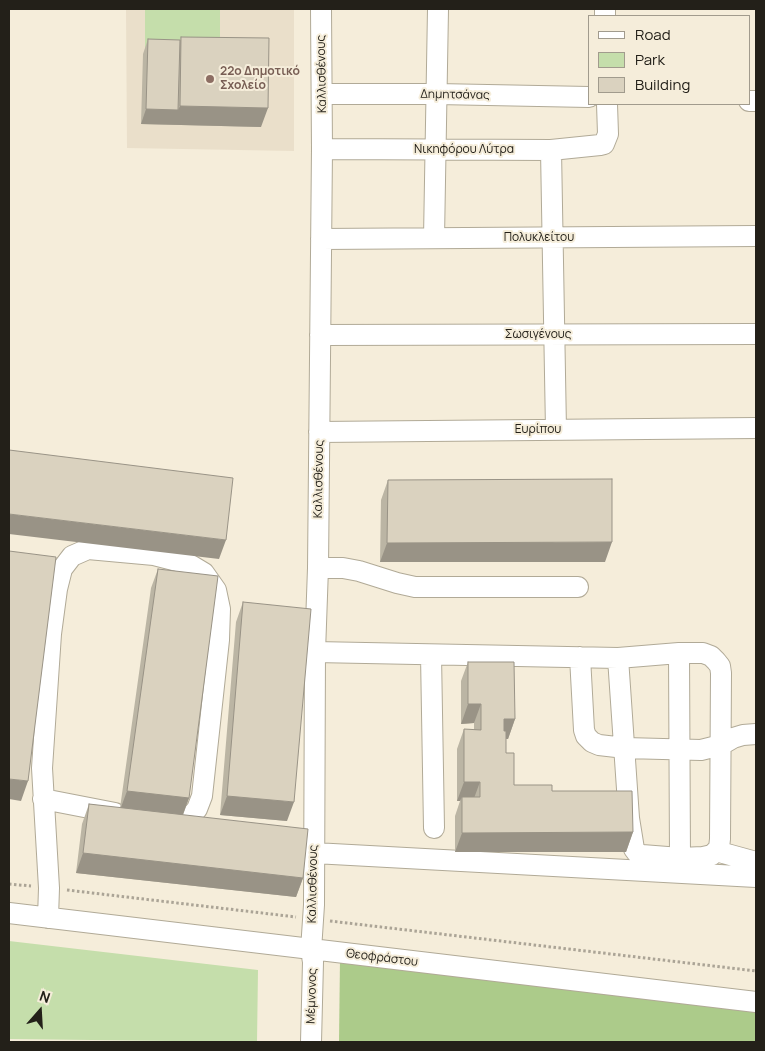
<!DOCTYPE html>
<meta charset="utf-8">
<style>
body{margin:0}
#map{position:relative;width:765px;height:1051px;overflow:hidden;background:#f5edda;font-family:Manrope,sans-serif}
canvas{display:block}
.frame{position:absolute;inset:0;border:10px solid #232019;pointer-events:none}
.legend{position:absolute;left:588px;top:15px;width:162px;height:90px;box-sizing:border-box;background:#f5edda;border:1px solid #a19b8d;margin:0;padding:6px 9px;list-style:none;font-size:15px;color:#232019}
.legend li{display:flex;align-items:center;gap:10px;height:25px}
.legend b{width:25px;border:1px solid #a19b8d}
.north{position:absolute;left:15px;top:986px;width:50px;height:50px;-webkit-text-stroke:4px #f5edda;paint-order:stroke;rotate:19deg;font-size:14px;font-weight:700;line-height:20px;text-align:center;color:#232019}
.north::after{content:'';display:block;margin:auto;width:18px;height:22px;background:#232019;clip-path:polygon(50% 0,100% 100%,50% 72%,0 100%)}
</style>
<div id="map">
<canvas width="765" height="1051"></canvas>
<div class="frame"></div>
<ul class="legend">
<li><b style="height:6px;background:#fff"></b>Road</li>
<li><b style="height:14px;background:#c5deab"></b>Park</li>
<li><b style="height:14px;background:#dad2bf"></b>Building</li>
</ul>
<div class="north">N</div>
</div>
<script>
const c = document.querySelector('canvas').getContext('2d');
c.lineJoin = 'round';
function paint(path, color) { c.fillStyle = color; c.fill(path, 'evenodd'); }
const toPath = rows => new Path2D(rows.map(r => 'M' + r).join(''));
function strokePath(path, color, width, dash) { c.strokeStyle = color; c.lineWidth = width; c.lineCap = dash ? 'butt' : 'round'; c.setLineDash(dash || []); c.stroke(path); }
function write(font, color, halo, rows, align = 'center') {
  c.font = font + ' Manrope,sans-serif'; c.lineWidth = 4; c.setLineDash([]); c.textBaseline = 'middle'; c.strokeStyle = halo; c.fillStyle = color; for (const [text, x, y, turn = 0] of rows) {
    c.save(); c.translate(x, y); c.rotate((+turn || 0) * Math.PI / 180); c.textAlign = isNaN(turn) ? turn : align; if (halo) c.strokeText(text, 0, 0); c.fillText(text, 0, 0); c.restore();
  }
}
const education = toPath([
 [126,9,294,9,294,151,127,148]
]);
const green = toPath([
 [145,9,220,9,220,51,145,51],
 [9,941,258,970,257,1042,9,1039]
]);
const forest = toPath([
 [340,959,756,1008,756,1042,339,1042]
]);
const path = toPath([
 [9,884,31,886],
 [67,890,296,917],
 [330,921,756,971]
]);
const minor = toPath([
 [605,9,605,16],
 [322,94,437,94,589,97],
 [749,101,756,101],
 [322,149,551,150,600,145,604,144,608,134,607,104],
 [551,150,556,430],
 [434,238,438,9],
 [321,239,756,236],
 [320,335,756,334],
 [319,432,756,428],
 [318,568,343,568,359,571,397,583,415,587,578,587],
 [315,652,618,658,679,653,703,653,711,656,716,661,720,666,721,673,720,839,719,848,712,855,703,857,680,858,642,855,637,853,634,849,629,818,618,658],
 [679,653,680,858],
 [431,655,434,828],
 [580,657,584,730,586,736,592,742,599,745,625,748,701,750,721,745,733,738,743,735,756,734],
 [43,799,115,813],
 [716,851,756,862],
 [314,853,756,877],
 [9,913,756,1002],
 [48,918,49,888,42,768,51,634,57,589,62,569,72,556,88,549,154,555,189,564,204,573,216,590,220,609,219,640,202,796,197,809,190,817,179,821,166,821],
 [311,1042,313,962,311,950,314,905,315,652,318,568,322,149,321,9]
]);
const wall = toPath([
 [181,37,261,127,141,124,143,54,148,39,180,42],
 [388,480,605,562,380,562,381,500],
 [158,569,189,798,183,815,303,878,296,897,76,873,82,824,89,804,120,808,151,588],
 [243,602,287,821,220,815,236,622],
 [468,662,515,719,508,739,506,739,506,753,514,785,552,791,633,832,626,852,455,852,455,816,460,801,457,801,457,749,464,729,474,730,474,723,461,724,461,681]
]);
const shadedWall = toPath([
 [180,106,268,108,261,127,141,124,146,109,178,110],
 [9,514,226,540,219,559,9,534],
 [612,542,605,562,380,562,387,543],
 [468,704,481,704,474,723,461,724],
 [504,719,515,719,508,739,497,738],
 [9,779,28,781,21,801,9,799],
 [464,782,480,782,473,801,462,797,460,801,457,801],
 [127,791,189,798,182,817,120,810],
 [227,796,294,802,287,821,220,815],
 [633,832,626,852,455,852,462,833],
 [83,853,303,878,296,897,76,873]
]);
const building = toPath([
 [181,37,269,38,268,108,180,106,181,37],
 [148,39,180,40,178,110,146,109,148,39],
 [9,450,233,478,226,540,9,514,9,450],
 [612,479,612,542,387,543,388,480,612,479],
 [9,551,56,557,28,781,9,779,9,551],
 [158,569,218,576,189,798,127,791,158,569],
 [243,602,311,609,294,802,227,796,243,602],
 [468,662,514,662,515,719,504,719,504,731,506,731,506,753,514,753,514,785,552,785,552,791,632,791,633,832,462,833,462,797,480,797,480,782,464,782,464,729,481,730,481,704,468,704,468,662],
 [89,804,308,829,303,878,83,853,89,804]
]);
const markers = [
 [210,79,5,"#8d6e63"]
];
const educationNames = [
 ["22ο Δημοτικό",220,72],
 ["Σχολείο",220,86]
];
const streetNames = [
 ["Καλλισθένους",322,74,-91],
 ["Δημητσάνας",455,95,1],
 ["Νικηφόρου Λύτρα",464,150],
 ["Πολυκλείτου",539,238],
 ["Σωσιγένους",538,335],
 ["Ευρίπου",538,430],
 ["Καλλισθένους",319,479,-89],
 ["Καλλισθένους",313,884,-89],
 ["Θεοφράστου",382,958,7],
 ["Μέμνονος",312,996,-88]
];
paint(education, '#eadfca');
paint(green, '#c5deab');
paint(forest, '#accb8a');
strokePath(minor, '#b1aa97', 22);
strokePath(path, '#aba496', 3, [2.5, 2.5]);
strokePath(minor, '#fff', 20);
paint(wall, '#bbb5a4');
paint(shadedWall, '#999386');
paint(building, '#dad2bf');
strokePath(building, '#999386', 1);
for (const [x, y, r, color] of markers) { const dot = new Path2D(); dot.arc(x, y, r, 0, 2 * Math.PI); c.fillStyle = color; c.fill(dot); strokePath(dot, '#f5edda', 2); }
write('bold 12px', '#785e54', '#f5edda', educationNames, 'left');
write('12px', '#232019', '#f5edda', streetNames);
</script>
